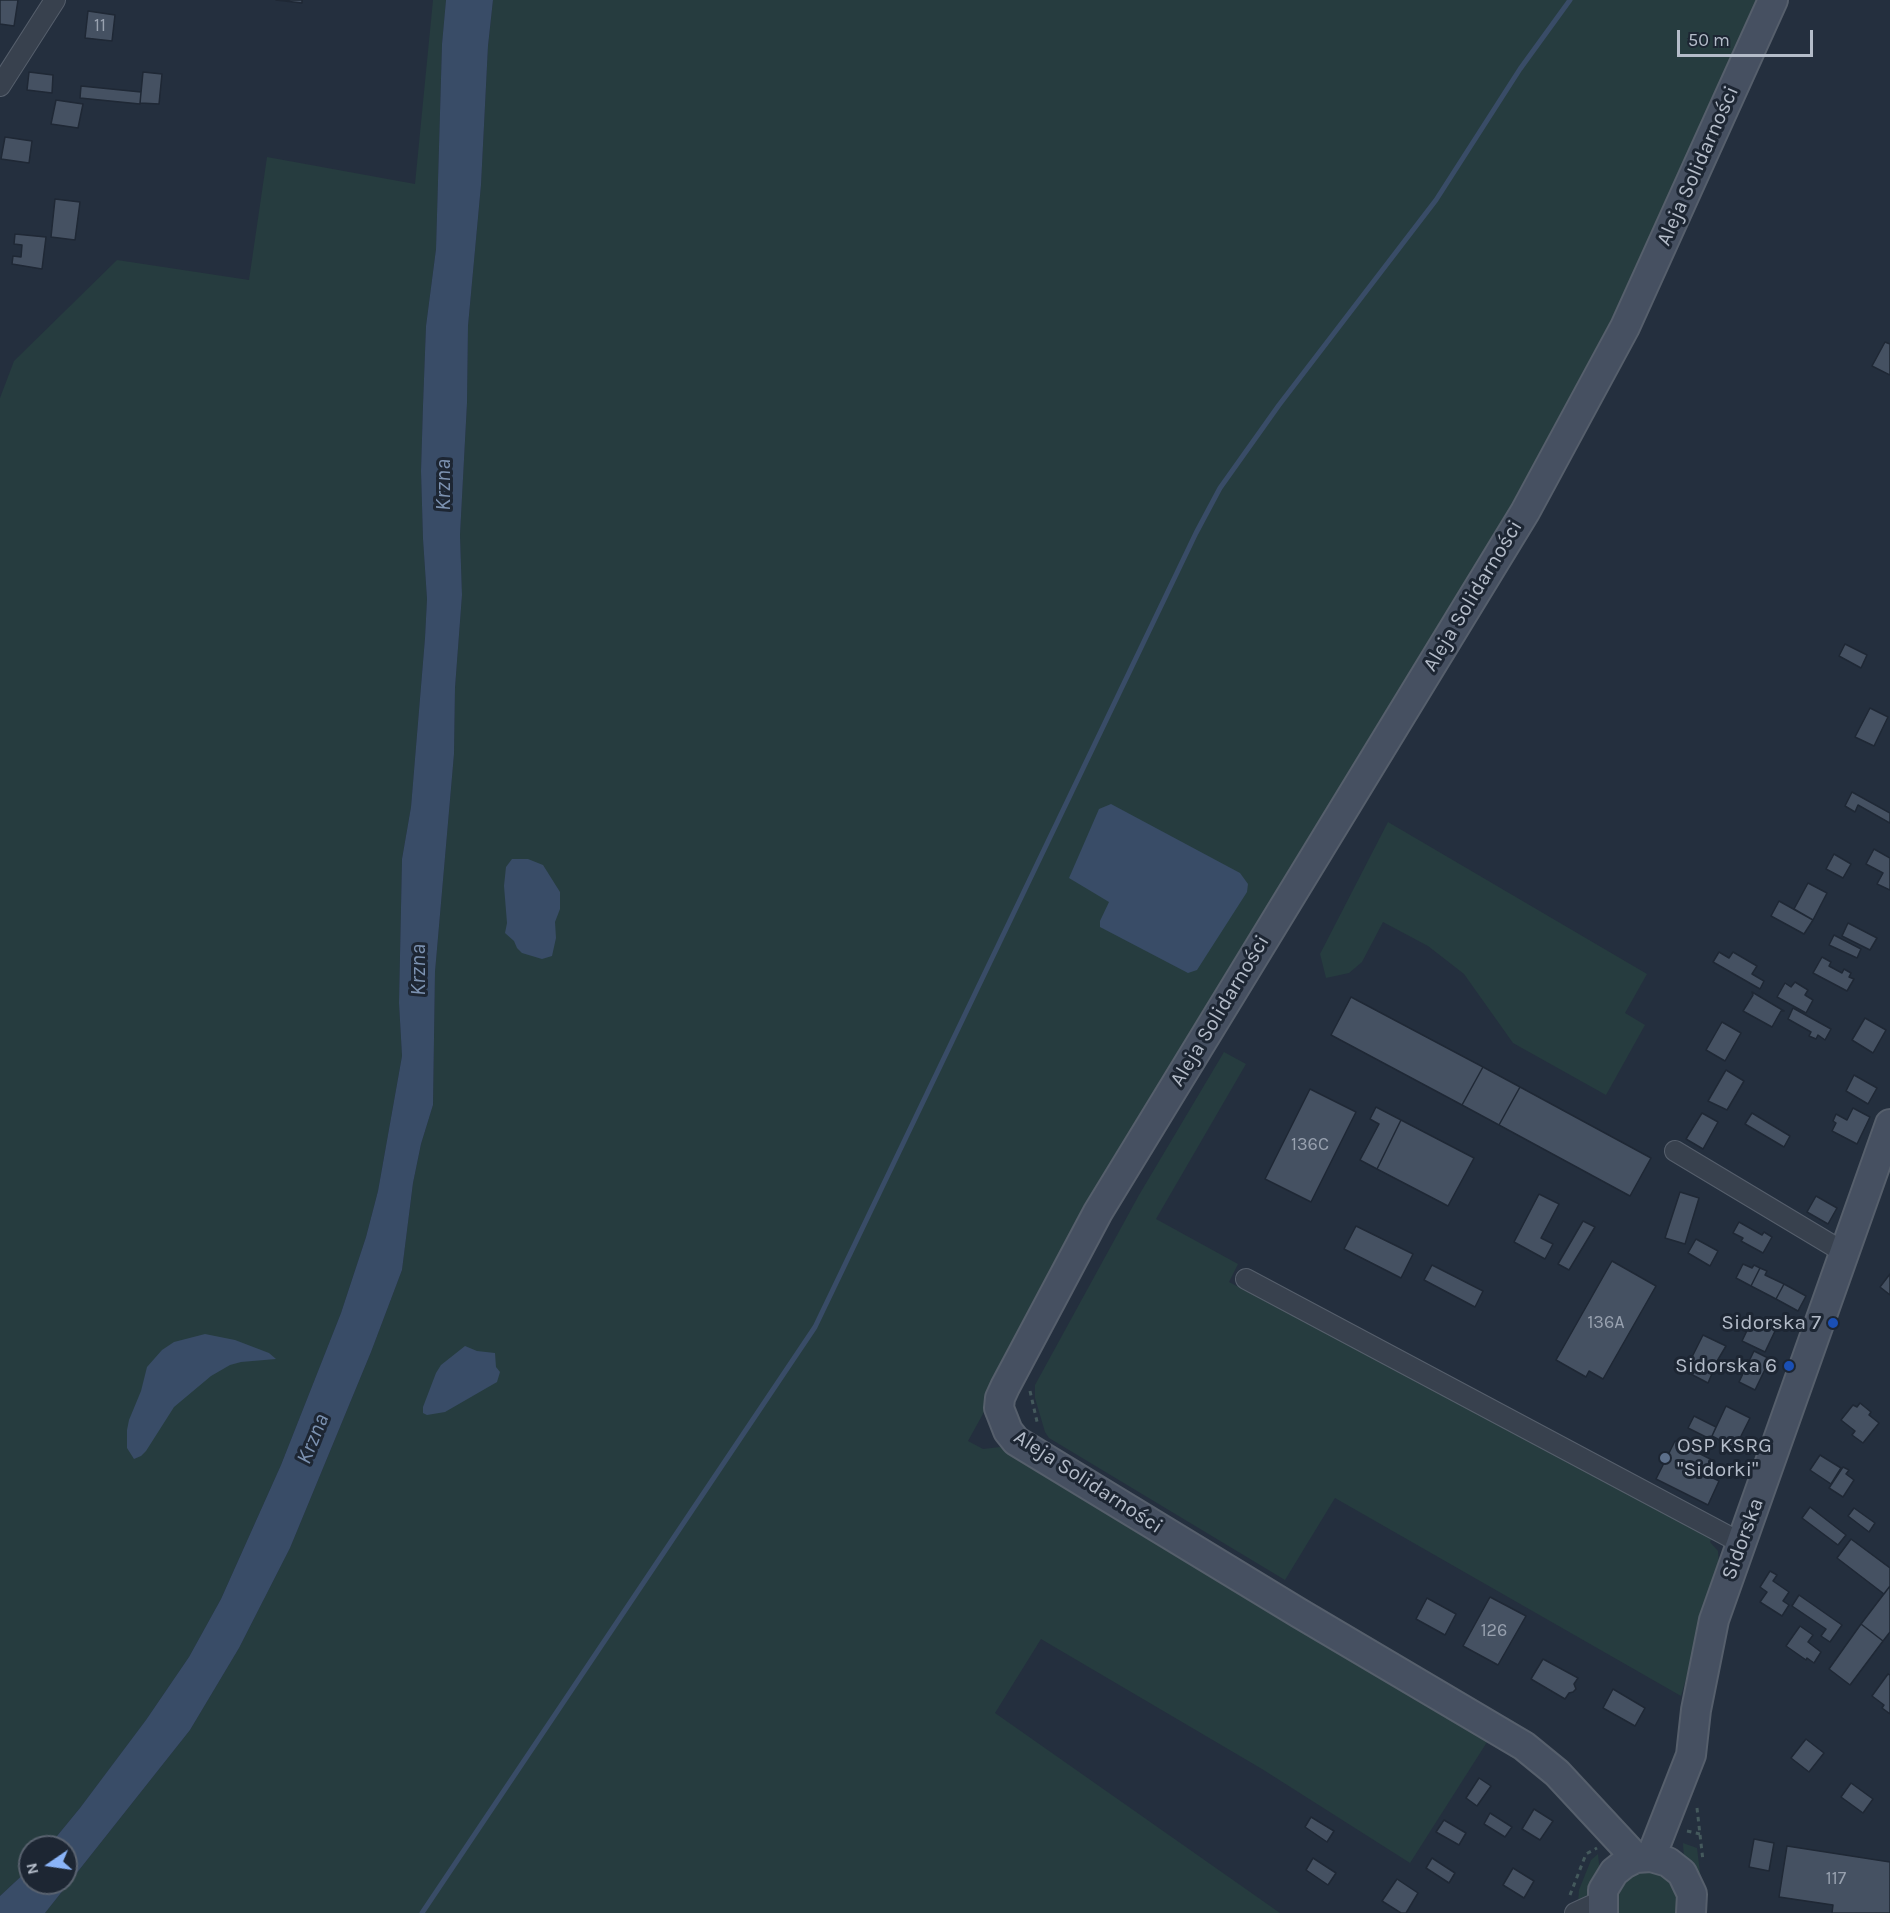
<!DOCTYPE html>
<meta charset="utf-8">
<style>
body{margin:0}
#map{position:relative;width:1890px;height:1913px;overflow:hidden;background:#242f3e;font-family:Karla,sans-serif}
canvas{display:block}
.north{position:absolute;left:18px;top:1835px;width:60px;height:60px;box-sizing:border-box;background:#1d2633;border:2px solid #59626f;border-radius:50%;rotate:257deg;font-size:16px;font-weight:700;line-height:24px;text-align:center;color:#b4bcc9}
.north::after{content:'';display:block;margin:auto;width:21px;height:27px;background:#8ab4f8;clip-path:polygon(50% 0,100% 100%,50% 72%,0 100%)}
.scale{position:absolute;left:1677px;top:30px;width:136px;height:27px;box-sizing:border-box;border:3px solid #b4bcc9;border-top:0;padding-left:8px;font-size:18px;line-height:21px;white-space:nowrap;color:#b4bcc9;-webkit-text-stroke:4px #1d2633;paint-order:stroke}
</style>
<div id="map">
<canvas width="1890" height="1913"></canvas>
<div class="north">N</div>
<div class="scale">50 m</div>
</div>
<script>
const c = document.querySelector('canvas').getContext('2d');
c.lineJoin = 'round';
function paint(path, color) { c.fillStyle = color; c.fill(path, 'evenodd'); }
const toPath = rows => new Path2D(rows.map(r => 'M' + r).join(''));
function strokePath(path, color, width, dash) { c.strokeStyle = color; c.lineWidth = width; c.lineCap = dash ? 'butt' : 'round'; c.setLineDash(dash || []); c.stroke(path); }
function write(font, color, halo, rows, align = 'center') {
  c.font = font + ' Karla,sans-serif'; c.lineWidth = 6; c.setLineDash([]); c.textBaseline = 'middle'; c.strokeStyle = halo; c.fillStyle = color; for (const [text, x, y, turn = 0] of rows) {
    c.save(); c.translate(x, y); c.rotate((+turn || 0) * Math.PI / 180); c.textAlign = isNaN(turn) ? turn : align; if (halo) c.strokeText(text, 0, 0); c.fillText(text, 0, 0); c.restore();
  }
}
const green = toPath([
 [433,0,446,0,442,44,436,249,426,326,423,405,421,471,423,539,427,599,425,638,411,807,402,859,399,1003,402,1056,378,1191,366,1237,341,1313,281,1465,221,1599,189,1657,146,1720,80,1808,48,1847,30,1847,30,1868,0,1896,0,398,14,361,117,260,249,280,267,157,415,184],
 [493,0,1762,0,1562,429,1064,1267,968,1441,983,1449,1000,1447,1009,1449,1489,1739,1410,1863,1262,1769,1041,1639,995,1713,1280,1913,45,1913,190,1730,239,1648,290,1548,371,1352,402,1270,413,1183,421,1144,433,1105,435,972,454,754,455,688,462,595,460,535,467,403,468,326,481,185,488,46],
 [1388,822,1647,974,1625,1013,1645,1025,1606,1095,1513,1043,1464,974,1428,946,1383,922,1362,962,1349,973,1326,978,1320,954],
 [1224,1052,1246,1064,1156,1219,1238,1264,1229,1282,1641,1497,1712,1538,1710,1542,1718,1551,1719,1565,1681,1696,1335,1498,1285,1580,1049,1438,1045,1432,1035,1398,1035,1385,1139,1195],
 [1683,1843,1697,1848,1705,1913,1684,1858],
 [1598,1854,1600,1873,1592,1892,1578,1903,1579,1890,1591,1860],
 [1641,1869,1663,1873,1678,1891,1678,1907,1676,1913,1617,1913,1614,1901,1621,1881]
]);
const water = toPath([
 [446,0,493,0,488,46,481,185,468,326,467,403,460,535,462,595,455,688,454,754,435,972,433,1105,421,1144,413,1183,402,1270,371,1352,290,1548,239,1648,190,1730,45,1913,0,1913,0,1896,30,1868,30,1883,66,1883,66,1847,48,1847,80,1808,146,1720,189,1657,221,1599,281,1465,341,1313,366,1237,378,1191,402,1056,399,1003,402,859,411,807,425,638,427,599,423,539,421,471,423,405,426,326,436,249,442,44],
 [1111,804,1240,873,1248,884,1247,892,1197,970,1188,973,1100,927,1100,921,1109,902,1069,878,1099,809],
 [512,859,528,859,543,865,560,892,560,909,555,922,556,938,552,956,542,959,522,953,517,948,514,941,505,933,507,923,504,886,506,867],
 [205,1334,235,1340,269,1353,276,1359,241,1362,230,1365,211,1376,174,1407,146,1451,141,1456,134,1459,127,1448,127,1430,129,1420,141,1391,147,1367,162,1350,174,1342],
 [465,1346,477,1351,495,1353,496,1367,500,1372,497,1382,445,1412,427,1415,423,1413,423,1407,436,1373,441,1365]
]);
const stream = toPath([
 [422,1913,815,1327,1196,533,1220,488,1279,405,1436,200,1520,69,1570,0]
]);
const building = toPath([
 [0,0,18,0,14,26,0,24,0,0],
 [276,0,302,0,302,3,276,0],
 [88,11,115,15,112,41,85,38,88,11],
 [29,72,53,75,52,93,27,90,29,72],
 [143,72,162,74,159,104,140,103,143,72],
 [81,86,141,92,140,104,80,98,81,86],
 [56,100,83,104,78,128,51,124,56,100],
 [5,137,32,141,29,163,1,159,5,137],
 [55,199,80,202,75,240,51,237,55,199],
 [15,234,46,237,42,269,12,264,13,256,21,257,22,245,14,244,15,234],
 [1885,342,1890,344,1890,375,1872,366,1885,342],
 [1845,644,1867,655,1861,668,1839,656,1845,644],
 [1870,708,1888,717,1874,746,1855,737,1870,708],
 [1852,792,1890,813,1890,823,1858,805,1855,812,1845,806,1852,792],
 [1874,849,1890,858,1890,890,1877,884,1883,873,1866,864,1874,849],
 [1834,854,1851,864,1843,878,1826,869,1834,854],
 [1808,883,1827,893,1813,920,1794,909,1808,883],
 [1779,901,1813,920,1804,934,1771,916,1779,901],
 [1848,923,1877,938,1870,950,1842,936,1848,923],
 [1834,935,1861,949,1857,958,1829,945,1834,935],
 [1719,952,1729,958,1733,952,1757,966,1752,974,1764,981,1760,989,1713,962,1719,952],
 [1822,957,1831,962,1829,966,1842,973,1844,969,1851,973,1849,977,1854,979,1847,991,1813,973,1822,957],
 [1795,982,1808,990,1805,995,1813,1000,1806,1013,1777,997,1785,983,1791,987,1795,982],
 [1752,992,1784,1011,1781,1011,1772,1027,1743,1011,1753,995,1752,992],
 [1351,997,1483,1067,1462,1105,1331,1035,1351,997],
 [1793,1008,1831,1029,1825,1040,1818,1035,1816,1039,1809,1036,1811,1032,1788,1019,1793,1008],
 [1865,1018,1886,1030,1873,1053,1852,1040,1865,1018],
 [1722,1022,1741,1033,1725,1061,1706,1050,1722,1022],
 [1483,1067,1520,1087,1499,1125,1462,1105,1483,1067],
 [1726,1070,1744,1081,1727,1110,1708,1101,1726,1070],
 [1854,1075,1877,1088,1868,1104,1846,1091,1854,1075],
 [1520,1087,1651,1158,1630,1196,1499,1125,1520,1087],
 [1310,1089,1356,1112,1311,1202,1265,1179,1310,1089],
 [1376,1107,1401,1120,1377,1169,1360,1160,1379,1124,1370,1119,1376,1107],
 [1853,1108,1870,1117,1857,1144,1832,1131,1836,1123,1833,1121,1836,1114,1847,1120,1853,1108],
 [1702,1113,1718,1122,1703,1149,1686,1139,1702,1113],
 [1752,1113,1790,1136,1784,1147,1745,1124,1752,1113],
 [1401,1120,1474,1158,1448,1206,1377,1169,1401,1120],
 [1680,1192,1699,1198,1685,1244,1665,1238,1680,1192],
 [1539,1194,1559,1204,1541,1238,1553,1244,1545,1259,1514,1242,1539,1194],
 [1816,1196,1837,1208,1828,1224,1807,1212,1816,1196],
 [1583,1221,1595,1227,1569,1270,1558,1264,1583,1221],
 [1739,1222,1762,1235,1764,1232,1772,1237,1763,1253,1741,1241,1743,1238,1733,1233,1739,1222],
 [1356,1226,1413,1254,1401,1278,1344,1249,1356,1226],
 [1696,1239,1718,1251,1710,1266,1688,1253,1696,1239],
 [1612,1261,1656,1286,1603,1379,1589,1371,1586,1377,1556,1360,1612,1261],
 [1743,1264,1752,1268,1754,1265,1760,1268,1751,1286,1736,1278,1743,1264],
 [1432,1265,1483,1291,1475,1307,1424,1280,1432,1265],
 [1760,1268,1767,1271,1765,1275,1784,1284,1776,1299,1751,1286,1760,1268],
 [1890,1274,1890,1295,1880,1287,1890,1274],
 [1784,1284,1806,1296,1798,1311,1776,1299,1784,1284],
 [1753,1318,1776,1329,1765,1352,1742,1341,1753,1318],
 [1703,1335,1726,1346,1713,1368,1714,1369,1708,1383,1685,1371,1703,1335],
 [1754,1351,1770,1359,1755,1390,1739,1382,1754,1351],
 [1860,1403,1871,1412,1869,1415,1879,1423,1863,1443,1852,1435,1855,1431,1841,1420,1853,1405,1857,1407,1860,1403],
 [1726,1406,1750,1418,1735,1448,1712,1436,1726,1406],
 [1694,1416,1716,1427,1712,1436,1706,1437,1688,1428,1694,1416],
 [1675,1441,1714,1461,1707,1475,1719,1481,1708,1505,1656,1479,1675,1441],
 [1820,1455,1841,1468,1831,1484,1810,1470,1820,1455],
 [1843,1467,1849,1470,1846,1474,1854,1480,1843,1497,1829,1488,1843,1467],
 [1810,1507,1846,1535,1838,1545,1802,1518,1810,1507],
 [1854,1508,1875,1523,1869,1532,1848,1516,1854,1508],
 [1851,1539,1890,1568,1890,1586,1884,1594,1837,1558,1851,1539],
 [1770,1571,1777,1575,1773,1581,1789,1592,1783,1601,1789,1605,1782,1616,1760,1602,1767,1592,1760,1587,1770,1571],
 [1890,1586,1890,1632,1883,1641,1861,1624,1890,1586],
 [1799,1595,1842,1625,1830,1642,1821,1636,1826,1629,1792,1606,1799,1595],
 [1490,1597,1526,1616,1498,1665,1463,1646,1490,1597],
 [1427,1598,1456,1614,1445,1635,1416,1619,1427,1598],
 [1861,1624,1883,1641,1850,1685,1829,1669,1861,1624],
 [1800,1626,1813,1635,1808,1642,1821,1652,1814,1663,1807,1658,1806,1660,1786,1646,1800,1626],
 [1543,1659,1578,1678,1574,1684,1576,1689,1573,1692,1569,1693,1565,1699,1531,1679,1543,1659],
 [1888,1674,1890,1675,1890,1714,1882,1708,1884,1705,1872,1696,1888,1674],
 [1613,1689,1645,1708,1635,1726,1603,1708,1613,1689],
 [1806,1739,1824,1753,1809,1772,1791,1758,1806,1739],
 [1479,1778,1491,1786,1477,1806,1466,1798,1479,1778],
 [1851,1783,1873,1799,1863,1813,1841,1797,1851,1783],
 [1534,1809,1553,1821,1540,1840,1522,1829,1534,1809],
 [1490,1813,1512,1827,1505,1837,1484,1824,1490,1813],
 [1311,1817,1334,1831,1327,1842,1305,1827,1311,1817],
 [1444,1820,1466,1833,1459,1845,1436,1832,1444,1820],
 [1754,1839,1774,1843,1769,1871,1749,1867,1754,1839],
 [1787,1846,1890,1862,1890,1913,1832,1913,1833,1905,1779,1897,1787,1846],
 [1313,1858,1336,1873,1328,1885,1306,1870,1313,1858],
 [1432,1858,1455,1873,1449,1883,1426,1868,1432,1858],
 [1513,1868,1534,1881,1524,1898,1503,1885,1513,1868],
 [1397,1879,1418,1893,1406,1913,1401,1913,1382,1901,1397,1879]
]);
const path = toPath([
 [1030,1391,1038,1426],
 [1697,1808,1703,1861],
 [1687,1831,1700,1834],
 [1570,1895,1586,1854,1597,1848]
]);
const street = toPath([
 [0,86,55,0],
 [1675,1151,1845,1253],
 [1246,1279,1741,1543],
 [1575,1913,1601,1901]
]);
const secondary = toPath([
 [1651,1857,1691,1755,1696,1710,1714,1620,1890,1124],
 [1636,1858,1557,1773,1524,1746,1299,1613,1016,1441,1008,1431,999,1408,1000,1398,1005,1387,1098,1212,1525,512,1625,327,1773,0],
 [1603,1913,1603,1890,1614,1872,1624,1864,1636,1858,1651,1857,1668,1862,1682,1873,1692,1894,1691,1913]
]);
const markers = [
 [1833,1323,6,"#1a4fb4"],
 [1789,1366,6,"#1a4fb4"],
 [1665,1458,6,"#5c6f8a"]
];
const numberNames = [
 ["11",100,26],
 ["136C",1310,1145],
 ["136A",1606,1323],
 ["126",1494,1631],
 ["117",1836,1879]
];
const streetNames = [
 ["Aleja Solidarności",1698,166,-66],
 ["Aleja Solidarności",1473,596,-59],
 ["Aleja Solidarności",1220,1011,-59],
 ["Aleja Solidarności",1088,1482,33],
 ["Sidorska",1743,1539,-70]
];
const poiNames = [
 ["Sidorska 7",1821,1323],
 ["Sidorska 6",1777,1366],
 ["OSP KSRG",1677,1446,"left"],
 ["\"Sidorki\"",1677,1470,"left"]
];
const waterNames = [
 ["Krzna",444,485,-90],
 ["Krzna",419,970,-90],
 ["Krzna",313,1439,-68]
];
paint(green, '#263c3f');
paint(water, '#394c67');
strokePath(stream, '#394c67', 5);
paint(building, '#455162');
strokePath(building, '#1f2835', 1.5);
strokePath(street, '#565f6c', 22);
strokePath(secondary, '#565f6c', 32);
strokePath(path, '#44595c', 3, [4.5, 4.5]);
strokePath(street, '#38414e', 20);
strokePath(secondary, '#465061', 28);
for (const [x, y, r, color] of markers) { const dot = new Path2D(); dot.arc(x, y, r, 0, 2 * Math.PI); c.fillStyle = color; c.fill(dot); strokePath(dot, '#1d2633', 2); }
write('18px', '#98a1af', null, numberNames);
write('21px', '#b4bcc9', '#1d2633', streetNames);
write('21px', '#b4bcc9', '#1d2633', poiNames, 'right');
write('italic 22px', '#7c92b1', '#1d2633', waterNames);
</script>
